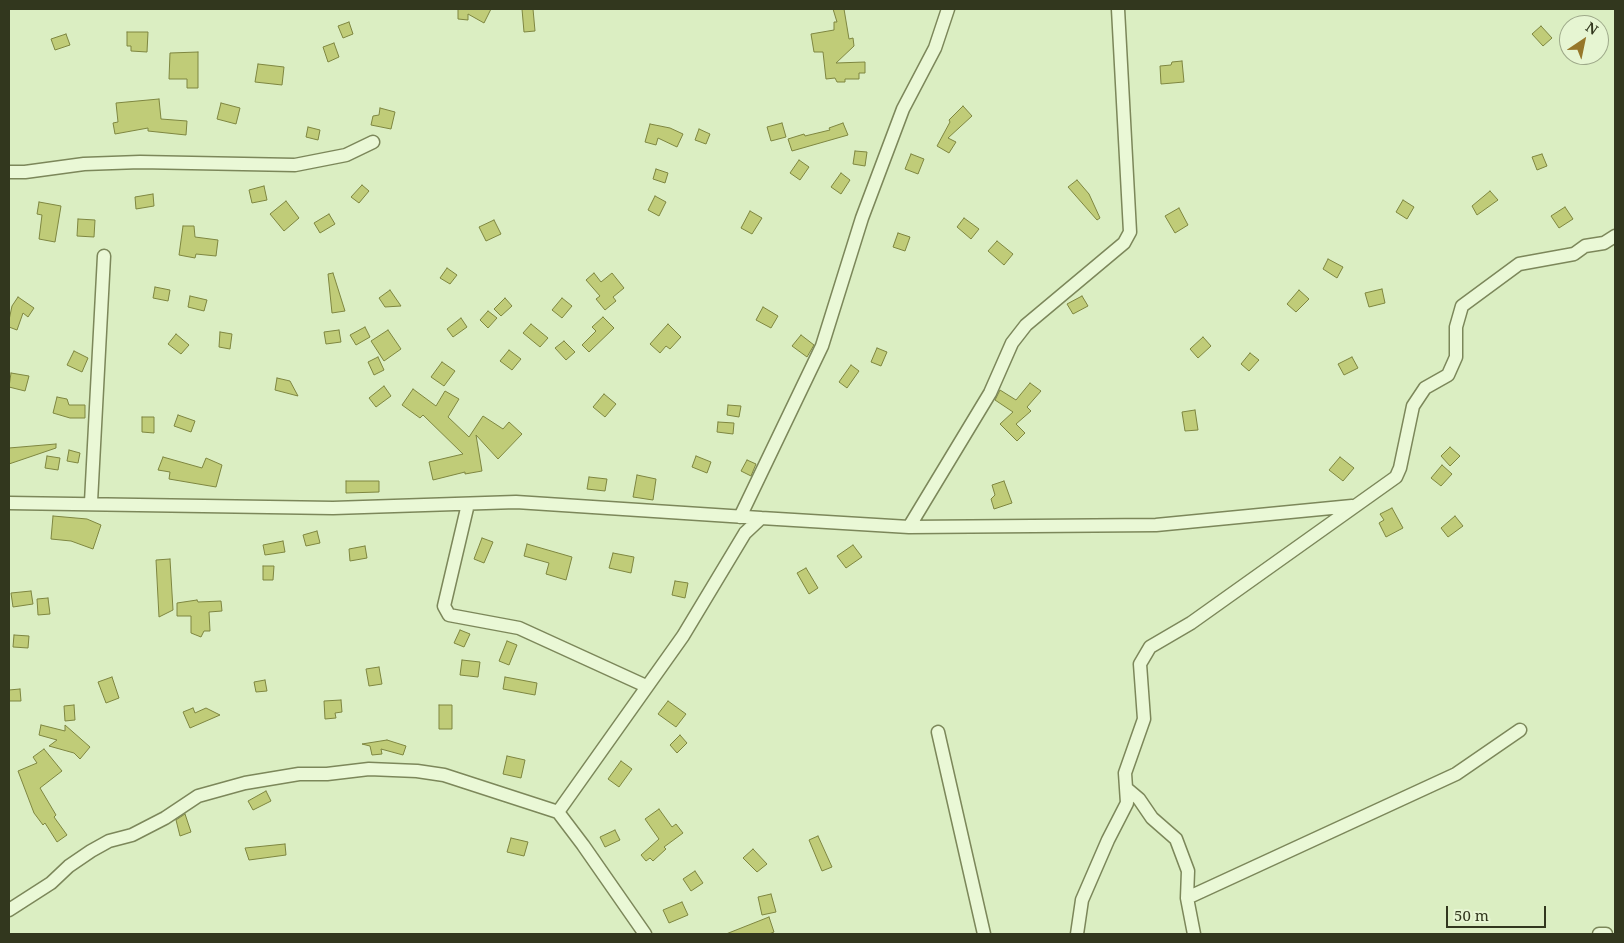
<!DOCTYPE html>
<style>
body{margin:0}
#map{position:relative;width:1624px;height:943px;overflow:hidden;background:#dbeec2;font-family:"Noto Serif",serif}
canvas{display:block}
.frame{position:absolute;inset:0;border:10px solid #32371e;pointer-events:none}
.north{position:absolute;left:1559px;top:15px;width:50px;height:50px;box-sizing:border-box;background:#e6f5d2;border:1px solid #9ea98a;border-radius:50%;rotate:34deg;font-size:14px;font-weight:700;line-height:20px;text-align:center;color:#32371e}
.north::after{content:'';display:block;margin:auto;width:18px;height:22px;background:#96772a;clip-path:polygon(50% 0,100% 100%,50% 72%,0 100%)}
.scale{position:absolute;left:1446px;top:906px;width:100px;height:22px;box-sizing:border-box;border:2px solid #32371e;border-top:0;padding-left:6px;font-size:15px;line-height:18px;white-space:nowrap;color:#32371e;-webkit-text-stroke:4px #e6f5d2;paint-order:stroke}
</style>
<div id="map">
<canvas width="1624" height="943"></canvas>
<div class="frame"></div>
<div class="north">N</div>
<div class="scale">50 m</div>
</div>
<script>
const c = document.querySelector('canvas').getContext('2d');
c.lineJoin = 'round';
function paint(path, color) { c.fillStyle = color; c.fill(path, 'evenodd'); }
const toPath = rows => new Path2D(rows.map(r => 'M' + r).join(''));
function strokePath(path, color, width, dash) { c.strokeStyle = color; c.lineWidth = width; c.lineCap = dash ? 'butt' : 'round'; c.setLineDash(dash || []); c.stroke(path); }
const building = toPath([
 [458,9,457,9,491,9,484,23,468,14,468,20,458,19,458,9],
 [522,9,533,9,535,31,524,32,522,9],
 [833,9,844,9,849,39,853,38,854,46,836,63,865,62,865,73,859,73,859,79,845,79,845,82,837,82,835,78,826,79,823,52,814,52,811,34,834,30,834,22,837,22,833,9],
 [349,22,353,34,343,38,338,26,349,22],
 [1541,26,1552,38,1543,46,1532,34,1541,26],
 [127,32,148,32,147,52,131,51,131,46,127,46,127,32],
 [66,34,70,45,55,50,51,39,66,34],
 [334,43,339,57,328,62,323,47,334,43],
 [198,52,198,88,187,88,187,79,169,79,170,53,198,52],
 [1182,61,1184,82,1161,84,1160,66,1171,65,1172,62,1182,61],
 [258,64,284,67,282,85,255,82,258,64],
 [159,99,161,119,187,121,186,135,148,131,148,128,115,134,113,123,118,122,116,103,159,99],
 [221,103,240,108,236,124,217,119,221,103],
 [963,106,972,116,948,138,956,142,949,153,937,146,950,122,949,120,963,106],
 [380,108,395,112,391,129,371,125,373,116,379,115,380,108],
 [782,123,786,137,771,141,767,127,782,123],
 [843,123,848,135,792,151,788,139,804,134,805,136,830,130,829,128,843,123],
 [650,124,670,128,683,134,677,147,658,138,656,145,645,142,650,124],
 [308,127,320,130,318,140,306,137,308,127],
 [699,129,710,134,706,144,695,140,699,129],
 [855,151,867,152,865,166,853,164,855,151],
 [911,154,924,159,918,174,905,169,911,154],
 [1542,154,1547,166,1537,170,1532,157,1542,154],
 [799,160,809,167,800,180,790,173,799,160],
 [656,169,668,173,665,183,653,179,656,169],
 [841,173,850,180,841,194,831,187,841,173],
 [1077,180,1089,194,1100,218,1097,220,1068,187,1077,180],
 [362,185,369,191,359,203,351,197,362,185],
 [264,186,267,200,252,203,249,190,264,186],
 [1490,191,1498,200,1477,215,1472,206,1490,191],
 [153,194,154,206,136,209,135,197,153,194],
 [655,196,666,202,659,216,648,210,655,196],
 [1403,200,1414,207,1407,219,1396,212,1403,200],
 [286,201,299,218,284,231,270,214,286,201],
 [39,202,61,206,55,242,39,239,42,215,37,214,39,202],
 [1565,207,1573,219,1559,228,1551,216,1565,207],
 [1179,208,1188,225,1175,233,1165,216,1179,208],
 [750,211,762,218,752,234,741,228,750,211],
 [329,214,335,224,320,233,314,223,329,214],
 [964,218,979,229,971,239,957,227,964,218],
 [78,219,95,220,94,237,77,236,78,219],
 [494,220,501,234,486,241,479,227,494,220],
 [183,226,194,226,195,237,218,240,216,256,196,254,195,258,179,255,183,226],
 [898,233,910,237,905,251,893,247,898,233],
 [997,241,1013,254,1004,265,988,251,997,241],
 [1328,259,1343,267,1337,278,1323,269,1328,259],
 [447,268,457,275,450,284,440,278,447,268],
 [333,273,345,311,332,313,328,274,333,273],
 [594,273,601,282,612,273,624,288,613,297,616,301,605,310,596,299,600,296,586,280,594,273],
 [155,287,170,290,168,301,153,298,155,287],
 [1382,289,1385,303,1369,307,1365,293,1382,289],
 [390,290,401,306,385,307,379,298,390,290],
 [1299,290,1309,299,1296,312,1287,304,1299,290],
 [190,296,207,300,204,311,188,307,190,296],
 [1082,296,1088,306,1073,314,1067,304,1082,296],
 [18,297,34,308,28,317,23,313,17,330,9,327,9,320,12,306,18,297],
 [505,298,512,306,501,316,494,309,505,298],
 [562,298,572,306,562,318,552,310,562,298],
 [763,307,778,316,771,328,756,320,763,307],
 [488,311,497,318,488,328,480,320,488,311],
 [603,317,614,328,589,352,582,345,596,331,592,327,603,317],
 [461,318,467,327,453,337,447,329,461,318],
 [531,324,548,338,540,347,523,333,531,324],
 [668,324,681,337,670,349,666,346,660,353,650,344,668,324],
 [365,327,370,337,356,345,350,335,365,327],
 [339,330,341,342,326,344,324,332,339,330],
 [388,330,401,349,384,361,371,341,388,330],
 [220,332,232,334,230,349,219,347,220,332],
 [176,334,189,345,181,354,168,344,176,334],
 [801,335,814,345,807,357,792,346,801,335],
 [1203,337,1211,346,1198,358,1190,349,1203,337],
 [564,341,575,352,566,360,555,348,564,341],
 [877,348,887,352,881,366,871,362,877,348],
 [509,350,521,359,512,370,500,361,509,350],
 [74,351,88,358,82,372,67,365,74,351],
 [1250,353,1259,360,1249,371,1241,364,1250,353],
 [378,357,384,370,374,375,368,362,378,357],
 [1352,357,1358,368,1344,375,1338,364,1352,357],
 [442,362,455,371,444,386,431,377,442,362],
 [851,365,859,371,847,388,839,382,851,365],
 [11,373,29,376,25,391,9,387,11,373],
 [277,378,290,381,298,396,275,390,277,378],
 [1030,383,1041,391,1027,407,1031,411,1016,424,1025,433,1017,441,1000,424,1013,412,995,400,1000,390,1016,400,1030,383],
 [384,386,391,396,376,407,369,398,384,386],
 [413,389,436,406,445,391,459,399,448,417,469,437,483,416,503,429,509,422,522,434,498,459,476,435,482,471,465,474,465,472,433,480,429,462,463,454,423,415,420,418,402,405,413,389],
 [604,394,616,404,605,417,593,407,604,394],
 [57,397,67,399,69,405,85,405,85,418,70,418,53,413,57,397],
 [728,405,741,406,739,417,727,415,728,405],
 [1195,410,1198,430,1185,431,1182,412,1195,410],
 [178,415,195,421,191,432,174,426,178,415],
 [142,417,154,417,154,433,142,432,142,417],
 [718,422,734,423,733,434,717,432,718,422],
 [56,444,56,448,9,464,9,448,56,444],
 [1450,447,1460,456,1450,466,1441,456,1450,447],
 [69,450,80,453,78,463,67,461,69,450],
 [47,456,60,458,58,470,45,468,47,456],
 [696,456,711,462,707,473,692,467,696,456],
 [163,457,202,468,206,458,222,465,216,487,169,479,170,472,158,470,163,457],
 [1340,457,1354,468,1343,481,1329,470,1340,457],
 [747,460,756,464,751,476,741,471,747,460],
 [1442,465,1452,474,1441,486,1431,478,1442,465],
 [637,475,656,479,653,500,633,497,637,475],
 [589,477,607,479,605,491,587,489,589,477],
 [346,481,379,481,379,492,346,493,346,481],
 [1004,481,1012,503,994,509,991,499,995,495,992,485,1004,481],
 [1392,508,1403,528,1386,537,1379,523,1384,520,1380,514,1392,508],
 [53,516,87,519,101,525,93,549,71,541,51,539,53,516],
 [1455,516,1463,526,1448,537,1441,528,1455,516],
 [317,531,320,543,306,546,303,535,317,531],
 [482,538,493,542,484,563,474,559,482,538],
 [283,541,285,552,265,555,263,545,283,541],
 [527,544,572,557,566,580,546,574,549,563,524,556,527,544],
 [853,545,862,557,846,568,837,556,853,545],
 [365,546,367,558,350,561,349,549,365,546],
 [613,553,634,557,631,573,609,568,613,553],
 [170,559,173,610,159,617,156,560,170,559],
 [263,566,274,566,273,580,263,580,263,566],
 [806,568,818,588,809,594,797,573,806,568],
 [675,581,688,583,685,598,672,595,675,581],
 [31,591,33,604,13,607,11,593,31,591],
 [48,598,50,614,38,615,37,599,48,598],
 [197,600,198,602,221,601,222,611,209,612,210,631,204,631,201,637,191,633,191,616,177,616,177,603,197,600],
 [460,630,470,634,464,647,454,643,460,630],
 [14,635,29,636,28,648,13,647,14,635],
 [507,641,517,645,509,665,499,661,507,641],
 [462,660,480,662,478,677,460,675,462,660],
 [379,667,382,684,369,686,366,669,379,667],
 [112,677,119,698,106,703,98,682,112,677],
 [505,677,537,683,535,695,503,689,505,677],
 [265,680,267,691,256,692,254,682,265,680],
 [20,689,21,701,9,701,9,690,20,689],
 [341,700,342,712,335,713,336,718,325,719,324,701,341,700],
 [668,701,686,714,676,727,658,714,668,701],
 [74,705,75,720,65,721,64,706,74,705],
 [439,705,452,705,452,729,439,729,439,705],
 [193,708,195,713,206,708,220,715,190,728,183,712,193,708],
 [41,725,65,731,65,725,90,747,80,759,74,753,49,746,57,740,39,735,41,725],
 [680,735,687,743,677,753,670,745,680,735],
 [387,740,406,746,403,755,381,749,382,754,372,755,370,746,362,744,387,740],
 [44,749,62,771,40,788,56,815,54,817,67,835,57,842,45,823,43,825,34,813,18,771,37,763,33,757,44,749],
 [507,756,525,760,521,778,503,774,507,756],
 [621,761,632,769,619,787,608,779,621,761],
 [266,791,271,801,253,810,248,801,266,791],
 [659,809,672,827,676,824,683,833,664,847,666,849,653,861,650,858,646,861,641,855,659,839,645,819,659,809],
 [185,814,191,832,180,836,176,820,185,814],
 [615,830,620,840,605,847,600,837,615,830],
 [818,836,832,867,822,871,809,840,818,836],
 [511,838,528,842,524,856,507,852,511,838],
 [285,844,286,855,249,860,245,848,285,844],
 [753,849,767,864,757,872,743,858,753,849],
 [695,871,703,883,691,891,683,879,695,871],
 [771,894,776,912,762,915,758,897,771,894],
 [682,902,688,915,669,923,663,910,682,902],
 [769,917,774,932,769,934,726,934,769,917]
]);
const minor = toPath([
 [9,172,25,172,84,164,140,162,295,165,346,155,373,142],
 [91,502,104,256],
 [9,503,333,508,516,502,761,518],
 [468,504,444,606,449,615,519,628,646,686],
 [740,517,822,346,862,218,903,109,935,48,948,9],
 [909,527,990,393,1012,343,1026,325,1124,243,1130,232,1118,9],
 [938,732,984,934],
 [1126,788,1139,799,1152,818,1176,839,1188,871,1187,898,1194,934],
 [558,812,683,636,745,533,761,518,909,527,1156,525,1352,506],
 [1187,898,1456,774,1520,730],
 [9,910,51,883,69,866,91,851,109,841,132,835,165,818,198,796,245,783,299,774,327,774,369,769,417,771,444,775,558,812,583,845,645,934],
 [1077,934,1082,900,1108,840,1127,803,1125,773,1144,719,1140,664,1150,647,1191,623,1396,477,1400,468,1413,406,1425,388,1448,375,1456,357,1456,327,1462,306,1519,264,1574,254,1585,246,1604,243,1615,236],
 [1599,934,1606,934]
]);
paint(building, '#c0cc78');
strokePath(building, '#7e8640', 1);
strokePath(minor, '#7c875a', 15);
strokePath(minor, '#eaf8d6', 12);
</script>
